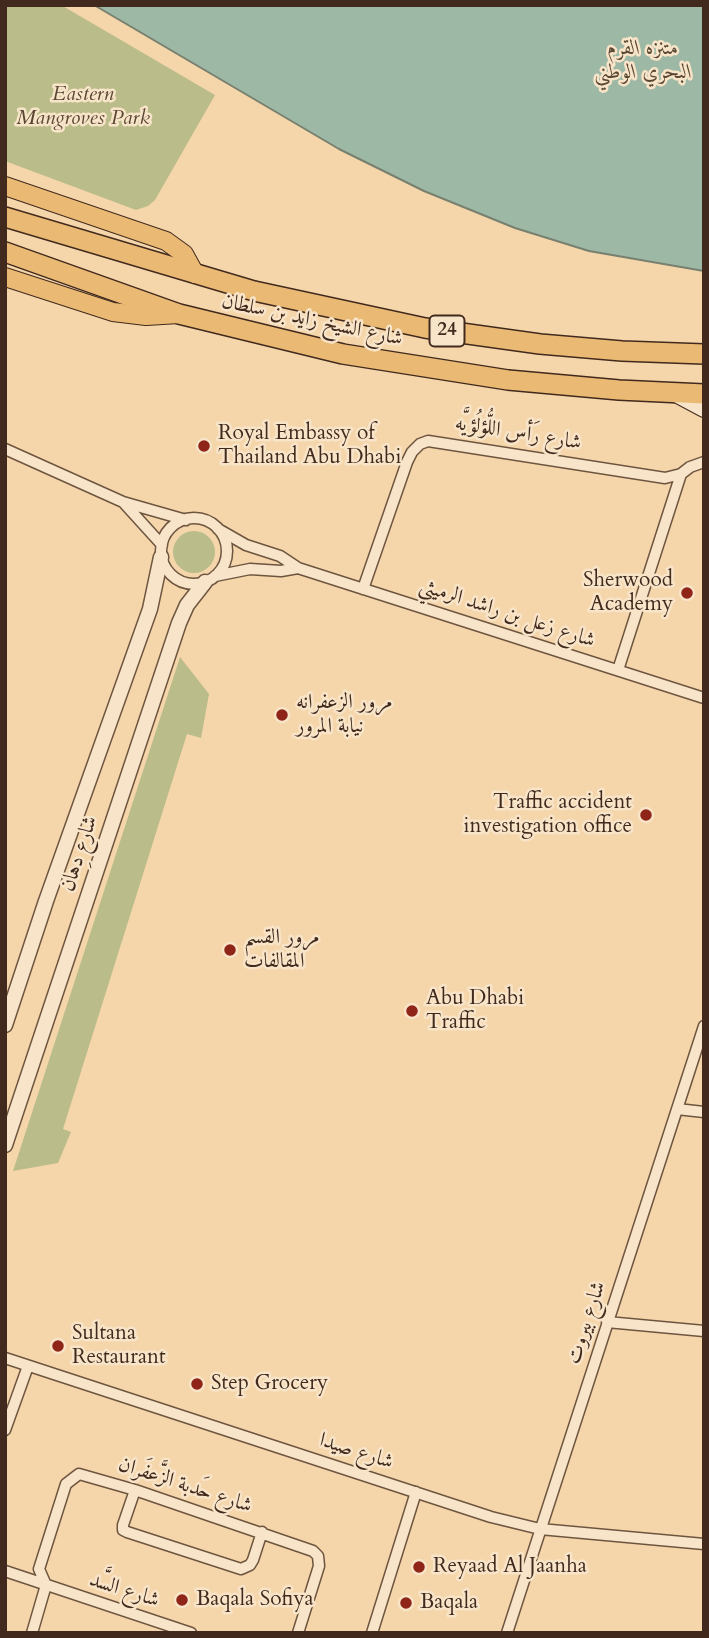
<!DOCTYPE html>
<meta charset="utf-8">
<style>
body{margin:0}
#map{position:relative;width:709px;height:1638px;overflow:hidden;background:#f5d5aa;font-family:Cardo,serif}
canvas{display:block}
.frame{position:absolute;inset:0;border:7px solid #412a1d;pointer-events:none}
</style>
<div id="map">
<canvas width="709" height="1638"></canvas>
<div class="frame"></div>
</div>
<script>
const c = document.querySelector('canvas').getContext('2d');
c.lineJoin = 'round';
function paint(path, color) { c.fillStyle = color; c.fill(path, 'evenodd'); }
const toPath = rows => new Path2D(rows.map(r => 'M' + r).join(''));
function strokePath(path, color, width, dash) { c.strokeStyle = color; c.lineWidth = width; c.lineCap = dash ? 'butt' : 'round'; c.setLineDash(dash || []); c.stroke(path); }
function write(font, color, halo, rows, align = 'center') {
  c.font = font + ' Cardo,Amiri,serif'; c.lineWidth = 5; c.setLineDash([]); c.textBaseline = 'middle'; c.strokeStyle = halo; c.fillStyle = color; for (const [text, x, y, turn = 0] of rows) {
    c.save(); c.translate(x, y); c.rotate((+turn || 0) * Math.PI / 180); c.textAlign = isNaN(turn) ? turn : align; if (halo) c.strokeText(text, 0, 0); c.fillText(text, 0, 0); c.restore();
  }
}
const green = toPath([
 [5,5,61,5,215,95,155,200,148,206,136,210,5,161],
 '173 552a21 21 0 1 1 42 0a21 21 0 1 1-42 0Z',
 [180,657,209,694,201,738,187,734,63,1129,71,1132,58,1163,13,1171]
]);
const water = toPath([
 [94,5,704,5,704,271,589,251,515,228,424,191,339,149,94,5]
]);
const minor = toPath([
 [5,449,123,502,186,520],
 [123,502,162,545],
 '161 551a33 33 0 1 1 66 0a33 33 0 1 1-66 0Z',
 [218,529,246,545,280,556,298,568,704,698],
 [215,576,250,569,281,571,298,568],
 [363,589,407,462,412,452,420,444,428,441,665,478,681,474,690,467,704,462],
 [618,670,681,474],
 [677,1109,704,1112],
 [607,1322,704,1331],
 [5,1358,491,1517,540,1529,704,1544],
 [5,1430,28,1366],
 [135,1490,123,1525,123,1530,127,1532,241,1569,250,1565,253,1560,262,1532],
 [5,1571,191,1633],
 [32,1633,46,1585,39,1569,66,1484,79,1474,135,1490,313,1551,318,1556,319,1566,298,1633],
 [372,1633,416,1492],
 [507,1633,704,1026]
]);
const tertiary = toPath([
 [5,1025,46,901,150,609,161,557],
 [5,1145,179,623,187,605,205,582]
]);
const secondary = toPath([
 [674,393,704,409]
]);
const primary = toPath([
 [5,186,166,241,184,254,195,274],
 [5,277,113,312,146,316,179,314]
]);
const trunk = toPath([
 [5,217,254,291,425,328,540,344,622,351,704,354],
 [5,252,179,314,343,354,508,380,619,390,704,394]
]);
const markers = [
 [204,446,7,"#8f2418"],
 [687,593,7,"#8f2418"],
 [282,715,7,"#8f2418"],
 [646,815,7,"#8f2418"],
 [230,950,7,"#8f2418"],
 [412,1011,7,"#8f2418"],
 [58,1346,7,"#8f2418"],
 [197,1384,7,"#8f2418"],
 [419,1567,7,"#8f2418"],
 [182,1600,7,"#8f2418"],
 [406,1603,7,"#8f2418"]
];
const shields = [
 [447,331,35]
];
const shieldNames = [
 ["24",447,331]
];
const parkNames = [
 ["متنزه القرم",643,49],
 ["البحري الوطني",643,73],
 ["Eastern",83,95],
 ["Mangroves Park",83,119]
];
const streetNames = [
 ["شارع الشيخ زايد بن سلطان",312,321,12],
 ["شارع رَأس اللُّؤلُؤيَّه",518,434,9],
 ["شارع زعل بن راشد الرميثي",507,614,18],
 ["شارع دِهان",80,854,-72],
 ["شارع بيروت",587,1323,-72],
 ["شارع صيدا",356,1452,18],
 ["شارع حَدبة الزَّعفَران",185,1486,18],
 ["شارع السَّد",124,1591,18]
];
const poiNames = [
 ["Royal Embassy of",218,434],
 ["Thailand Abu Dhabi",218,458],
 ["Sherwood",673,581,"right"],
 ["Academy",673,605,"right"],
 ["مرور الزعفرانه",296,703],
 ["نيابة المرور",296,727],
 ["Traffic accident",632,803,"right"],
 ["investigation office",632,827,"right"],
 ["مرور القسم",244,938],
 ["المقالفات",244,962],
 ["Abu Dhabi",426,999],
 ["Traffic",426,1023],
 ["Sultana",72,1334],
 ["Restaurant",72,1358],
 ["Step Grocery",211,1384],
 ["Reyaad Al Jaanha",433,1567],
 ["Baqala Sofiya",196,1600],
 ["Baqala",420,1603]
];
paint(green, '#babd8a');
paint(water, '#9db9a5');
strokePath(water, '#78806f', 2);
strokePath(minor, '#6e5540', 13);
strokePath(tertiary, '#6e5540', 17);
strokePath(secondary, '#412a1d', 18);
strokePath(primary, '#412a1d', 20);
strokePath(trunk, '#412a1d', 22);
strokePath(minor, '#f8e4c8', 10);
strokePath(tertiary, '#f8e4c8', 14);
strokePath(secondary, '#f8e4c8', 16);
strokePath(primary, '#eaba75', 18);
strokePath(trunk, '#eaba75', 19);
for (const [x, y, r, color] of markers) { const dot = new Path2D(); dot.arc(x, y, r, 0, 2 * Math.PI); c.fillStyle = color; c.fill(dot); strokePath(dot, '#f8e4c8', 2.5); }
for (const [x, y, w] of shields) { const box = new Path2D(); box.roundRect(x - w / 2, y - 15.5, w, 31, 5); c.fillStyle = '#f8e4c8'; c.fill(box); strokePath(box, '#412a1d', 2); }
write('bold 19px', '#412a1d', null, shieldNames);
write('italic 21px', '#594733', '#f8e4c8', parkNames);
write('21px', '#412a1d', '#f8e4c8', streetNames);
write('21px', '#412a1d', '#f8e4c8', poiNames, 'left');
</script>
